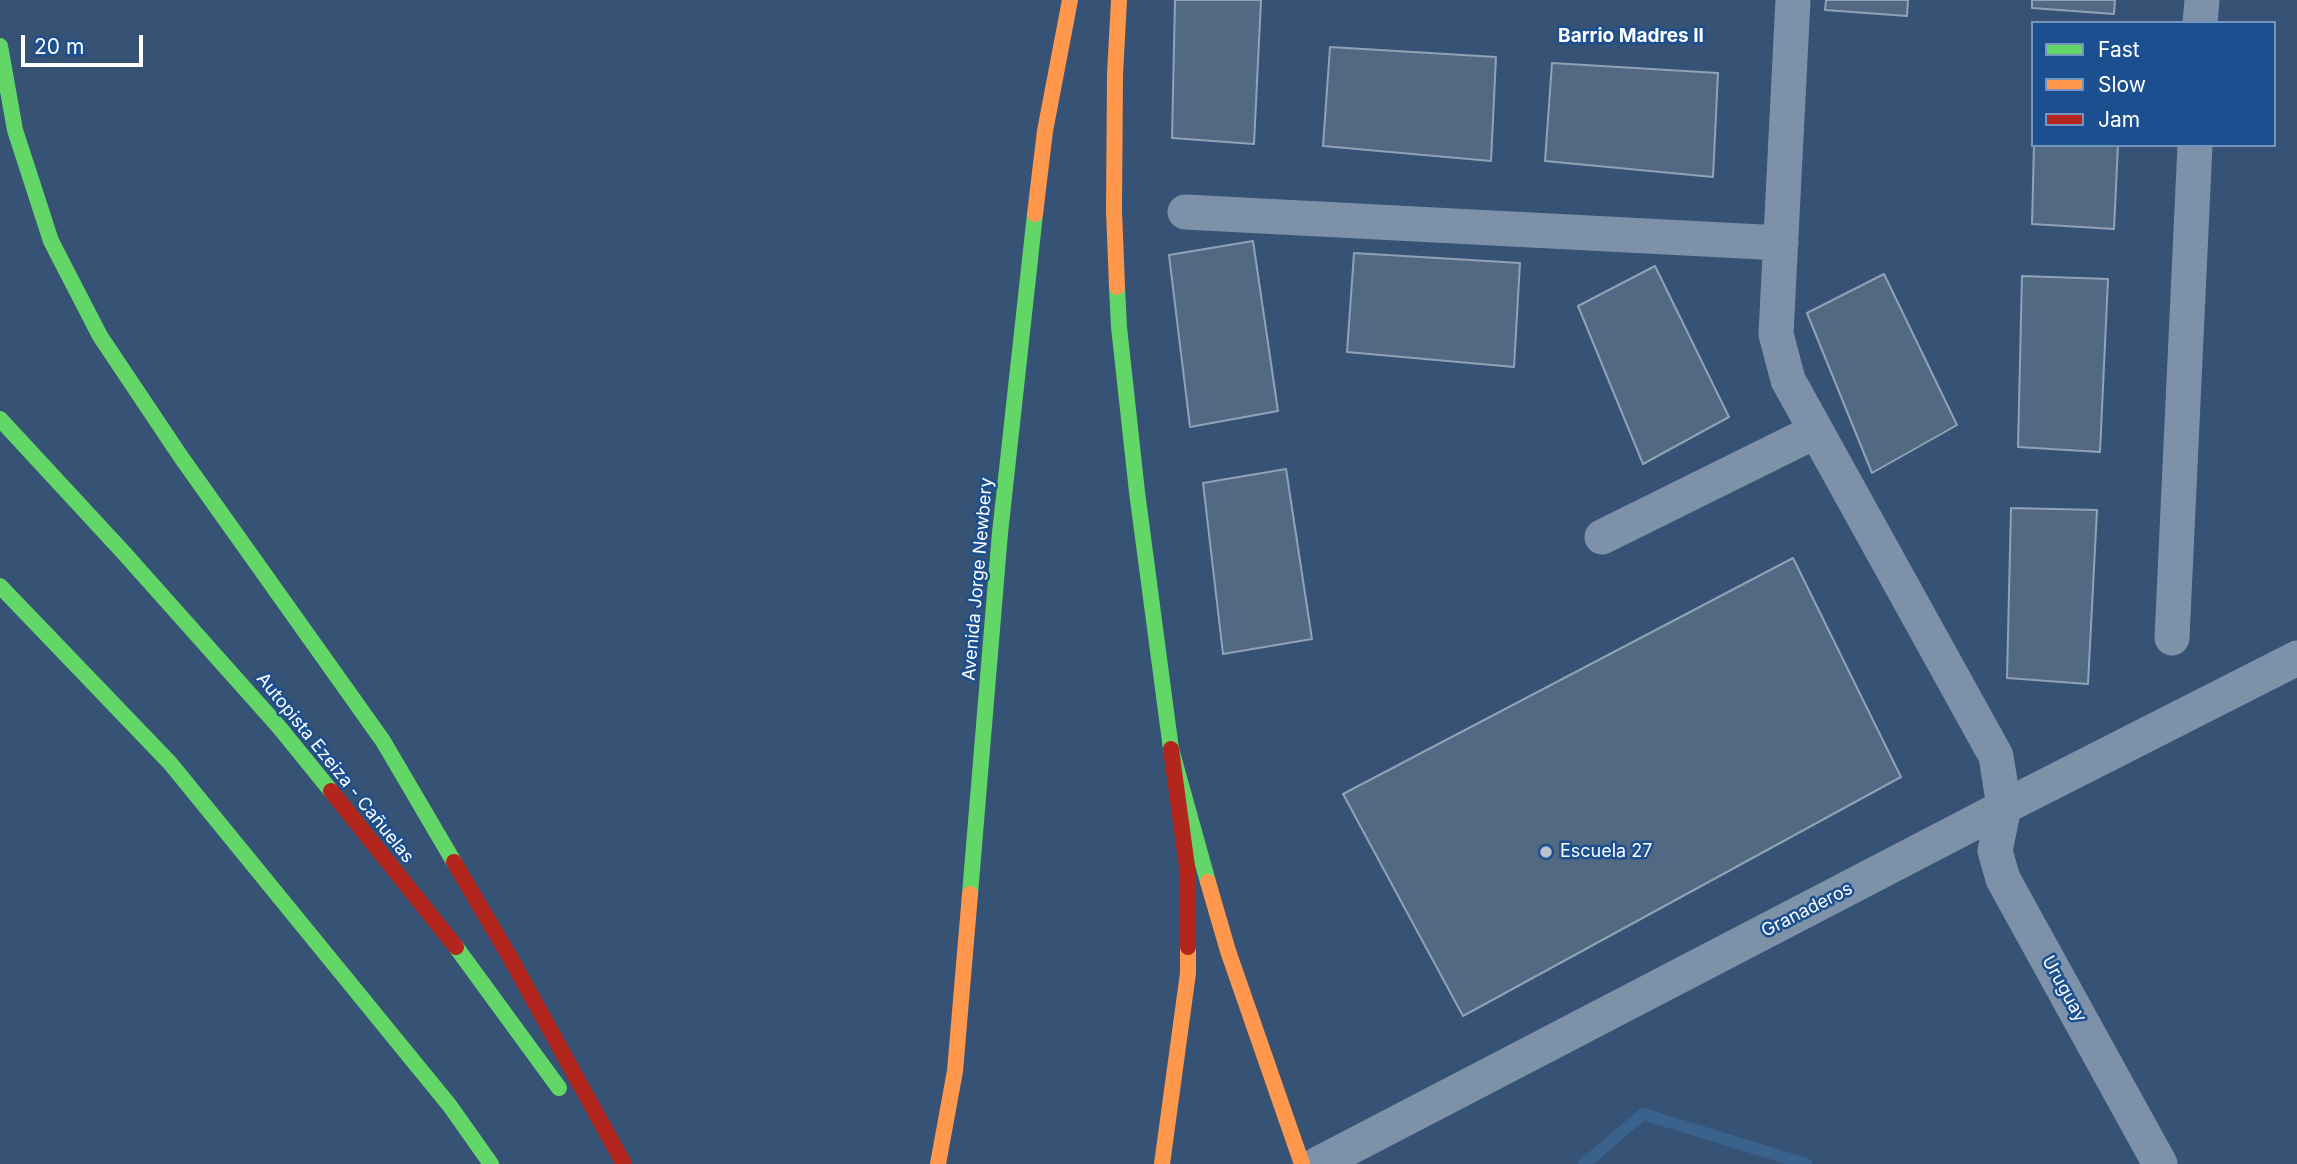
<!DOCTYPE html>
<meta charset="utf-8">
<style>
body{margin:0}
#map{position:relative;width:2297px;height:1164px;overflow:hidden;background:#365274;font-family:Inter,sans-serif}
canvas{display:block}
.legend{position:absolute;left:2031px;top:21px;width:245px;height:126px;box-sizing:border-box;background:#1b4f8f;border:2px solid #7695bc;margin:0;padding:9px 12px;list-style:none;font-size:21px;color:#fff}
.legend li{display:flex;align-items:center;gap:14px;height:35px}
.legend b{width:35px;border:2px solid #7695bc}
.scale{position:absolute;left:21px;top:35px;width:122px;height:32px;box-sizing:border-box;border:4px solid #fff;border-top:0;padding-left:9px;font-size:21px;line-height:24px;white-space:nowrap;color:#fff;-webkit-text-stroke:5px #1b4f8f;paint-order:stroke}
</style>
<div id="map">
<canvas width="2297" height="1164"></canvas>
<ul class="legend">
<li><b style="height:9px;background:#63d668"></b>Fast</li>
<li><b style="height:9px;background:#ff974d"></b>Slow</li>
<li><b style="height:9px;background:#b3261e"></b>Jam</li>
</ul>
<div class="scale">20 m</div>
</div>
<script>
const c = document.querySelector('canvas').getContext('2d');
c.lineJoin = 'round';
const toPath = rows => new Path2D(rows.map(r => 'M' + r).join(''));
function strokePath(path, color, width, dash) { c.strokeStyle = color; c.lineWidth = width; c.lineCap = dash ? 'butt' : 'round'; c.setLineDash(dash || []); c.stroke(path); }
function paint(path, color) { c.fillStyle = color; c.fill(path, 'evenodd'); }
function write(font, color, halo, rows, align = 'center') {
  c.font = font + ' Inter,sans-serif'; c.lineWidth = 5; c.setLineDash([]); c.textBaseline = 'middle'; c.strokeStyle = halo; c.fillStyle = color; for (const [text, x, y, turn = 0] of rows) {
    c.save(); c.translate(x, y); c.rotate((+turn || 0) * Math.PI / 180); c.textAlign = isNaN(turn) ? turn : align; if (halo) c.strokeText(text, 0, 0); c.fillText(text, 0, 0); c.restore();
  }
}
const stream = toPath([
 [1584,1164,1643,1114,1806,1164]
]);
const building = toPath([
 [1175,0,1261,0,1254,144,1172,138,1175,0],
 [1826,0,1908,0,1907,16,1825,10,1826,0],
 [2032,0,2115,0,2114,14,2032,8,2032,0],
 [1330,47,1496,57,1491,161,1323,146,1330,47],
 [1552,63,1718,73,1713,177,1545,161,1552,63],
 [2034,145,2118,145,2114,229,2032,224,2034,145],
 [1253,241,1278,411,1190,427,1169,255,1253,241],
 [1354,253,1520,263,1514,367,1347,352,1354,253],
 [1655,266,1729,417,1643,464,1578,306,1655,266],
 [1884,274,1957,425,1872,473,1807,313,1884,274],
 [2022,276,2108,279,2100,452,2018,447,2022,276],
 [1286,469,1312,639,1223,654,1203,483,1286,469],
 [2011,508,2097,510,2088,684,2007,678,2011,508],
 [1793,558,1901,777,1463,1016,1343,794,1793,558]
]);
const street = toPath([
 [1793,0,1776,334,1788,380,1996,756,2004,807,1995,851,2003,879,2160,1164],
 [2200,23,2202,0],
 [1185,212,1781,243],
 [1602,537,1816,431],
 [2172,638,2195,145],
 [1318,1164,2004,807,2297,658]
]);
const fast = toPath([
 [0,46,15,130,51,241,100,336,181,457,383,741,454,862],
 [1117,287,1119,327,1137,492,1171,749,1208,882],
 [0,419,124,553,279,727,331,791],
 [0,586,170,763,450,1106,491,1164],
 [970,894,1000,533,1035,214],
 [456,947,559,1088]
]);
const slow = toPath([
 [1035,214,1045,131,1070,0],
 [1117,287,1114,210,1115,74,1119,0],
 [1208,882,1228,951,1302,1164],
 [938,1164,955,1071,970,894],
 [1162,1164,1188,973,1188,947]
]);
const jam = toPath([
 [1171,749,1188,874,1188,947],
 [331,791,456,947],
 [454,862,511,959,624,1164]
]);
const markers = [
 [1546,852,7,"#b9c2ce"]
];
const streetNames = [
 ["Avenida Jorge Newbery",978,579,-85],
 ["Autopista Ezeiza - Cañuelas",335,768,51],
 ["Granaderos",1807,910,-27],
 ["Uruguay",2064,989,61]
];
const poiNames = [
 ["Escuela 27",1560,852]
];
const neighbourhoodNames = [
 ["Barrio Madres II",1631,36]
];
strokePath(stream, '#3b618d', 12);
paint(building, '#526984');
strokePath(building, '#92a2b6', 2);
strokePath(street, '#7d92a8', 35);
strokePath(fast, '#63d668', 16);
strokePath(slow, '#ff974d', 16);
strokePath(jam, '#b3261e', 16);
for (const [x, y, r, color] of markers) { const dot = new Path2D(); dot.arc(x, y, r, 0, 2 * Math.PI); c.fillStyle = color; c.fill(dot); strokePath(dot, '#1b4f8f', 2.5); }
write('18px', '#fff', '#1b4f8f', streetNames);
write('18px', '#fff', '#1b4f8f', poiNames, 'left');
write('bold 19px', '#fff', '#1b4f8f', neighbourhoodNames);
</script>
